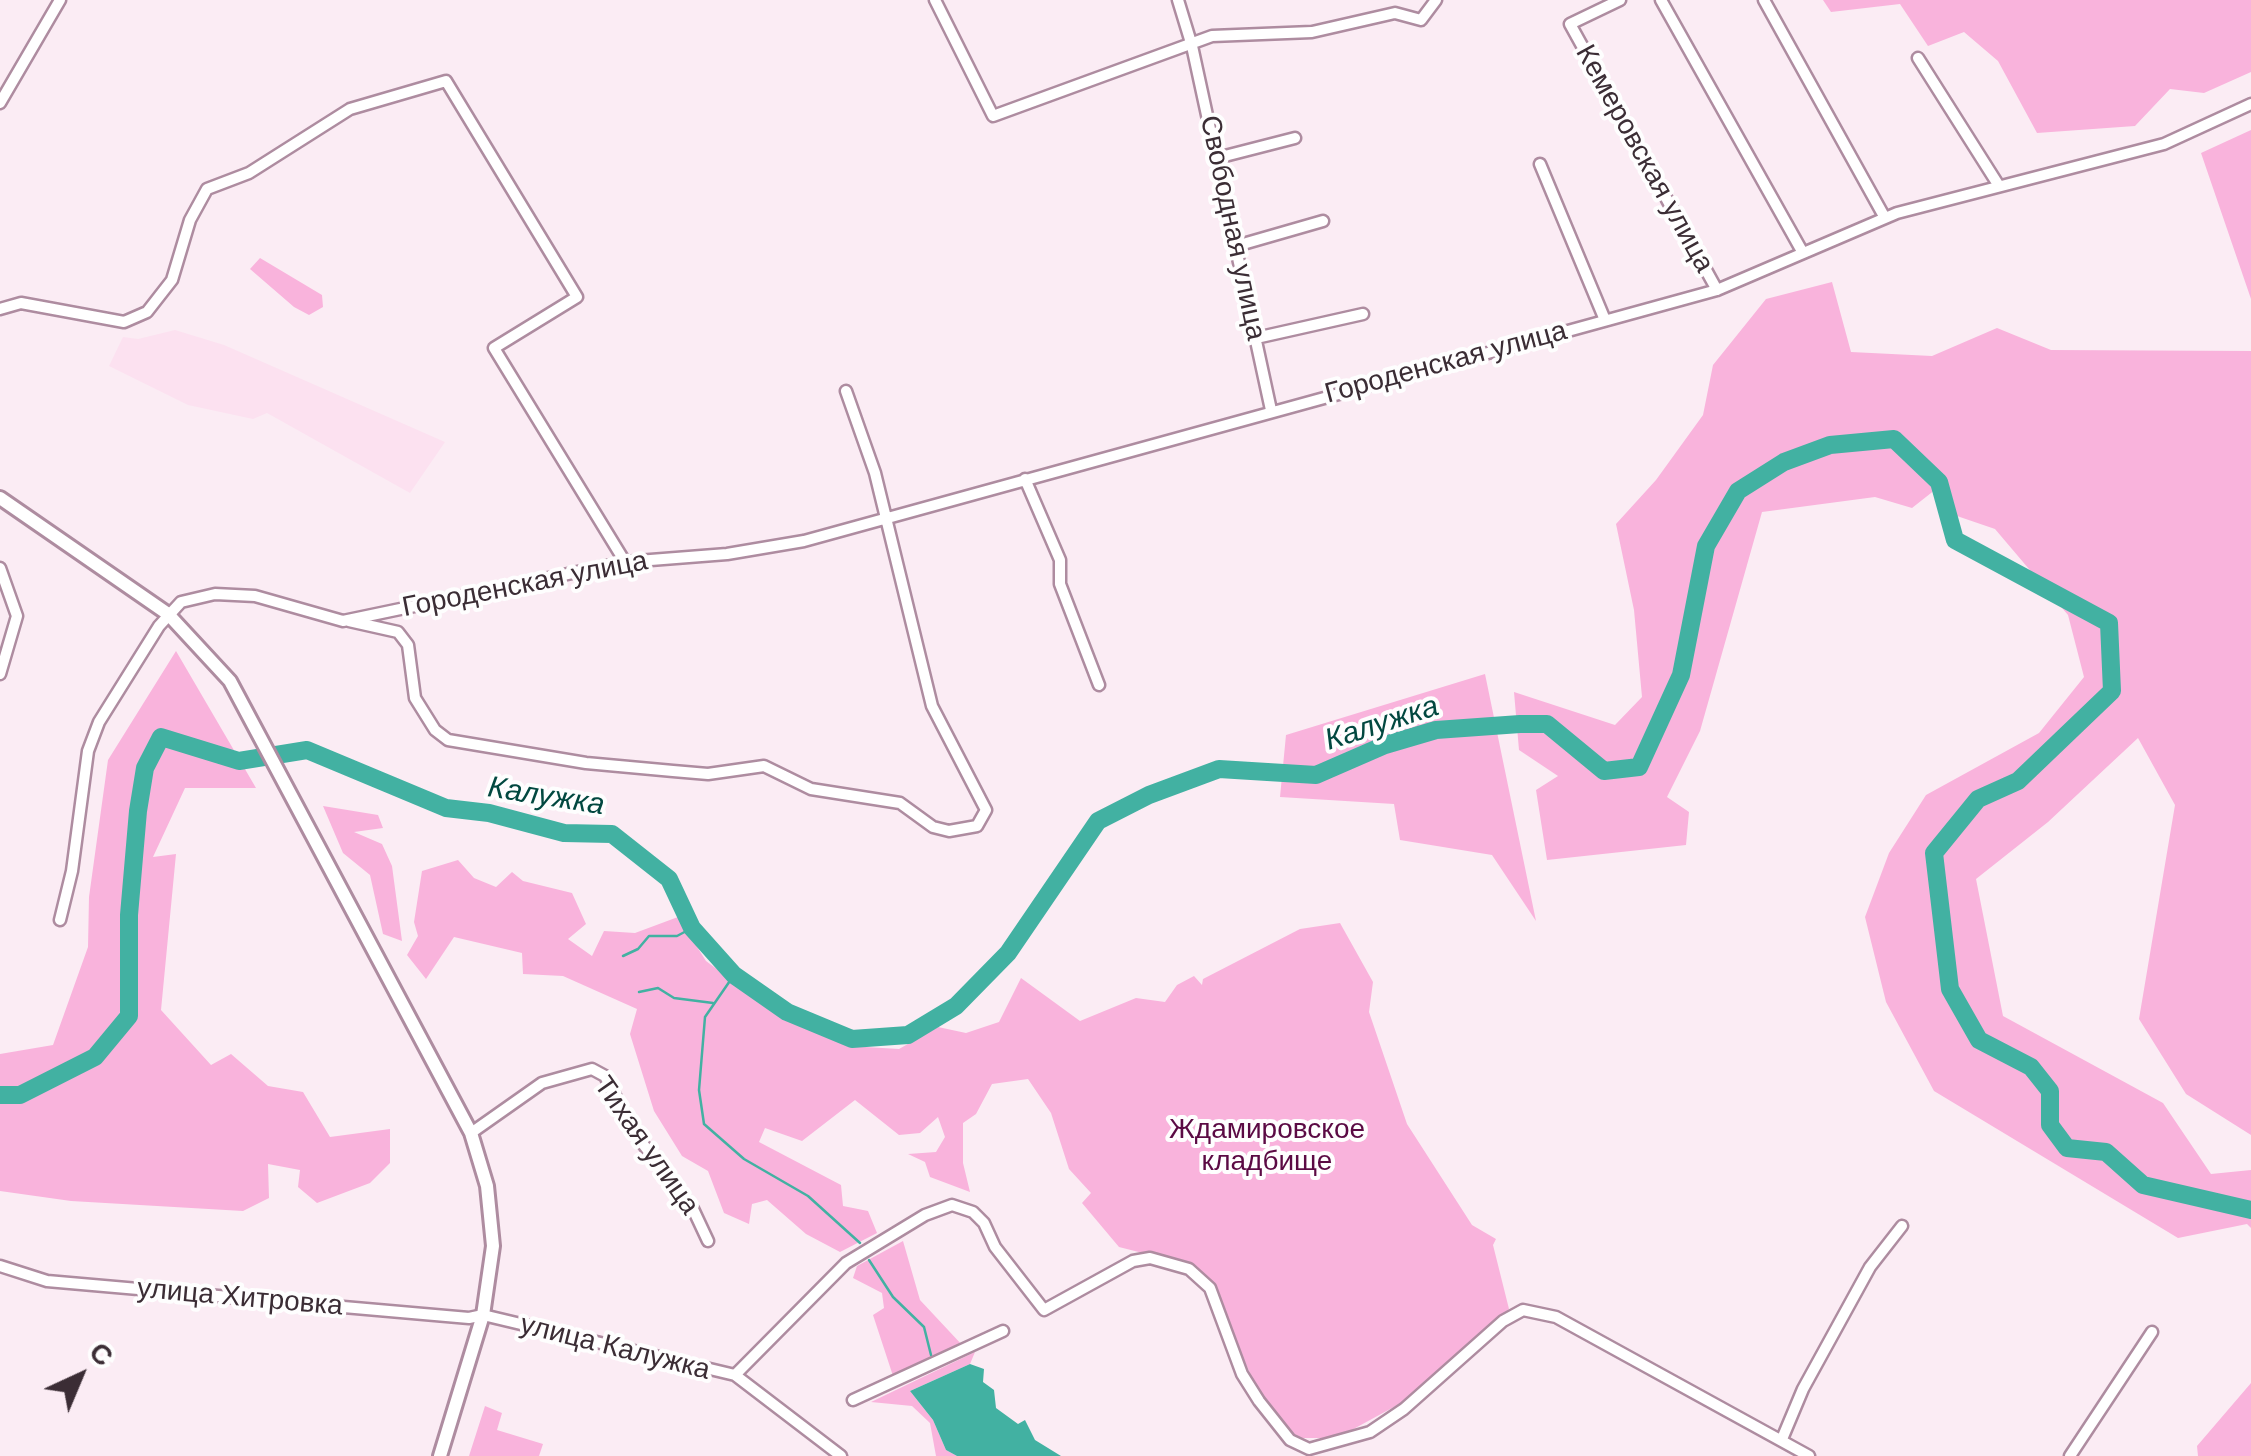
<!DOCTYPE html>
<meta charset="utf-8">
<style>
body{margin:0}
#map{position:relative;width:2251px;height:1456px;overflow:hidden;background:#fbecf4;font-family:Arial,sans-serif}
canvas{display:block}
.north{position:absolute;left:30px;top:1326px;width:100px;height:100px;-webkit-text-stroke:8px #fefefe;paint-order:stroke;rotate:44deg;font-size:28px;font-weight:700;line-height:40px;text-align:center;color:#3b2d35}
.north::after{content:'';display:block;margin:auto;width:35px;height:45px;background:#3b2d35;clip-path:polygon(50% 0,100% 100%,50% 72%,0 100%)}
</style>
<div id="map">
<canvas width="2251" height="1456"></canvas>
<div class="north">С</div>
</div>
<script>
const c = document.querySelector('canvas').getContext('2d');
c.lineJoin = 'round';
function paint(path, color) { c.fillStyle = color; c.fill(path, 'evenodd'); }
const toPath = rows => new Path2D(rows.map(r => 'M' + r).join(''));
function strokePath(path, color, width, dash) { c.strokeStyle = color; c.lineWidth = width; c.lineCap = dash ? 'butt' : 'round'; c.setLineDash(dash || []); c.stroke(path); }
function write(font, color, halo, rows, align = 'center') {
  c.font = font + ' Arial,sans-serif'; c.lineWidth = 8; c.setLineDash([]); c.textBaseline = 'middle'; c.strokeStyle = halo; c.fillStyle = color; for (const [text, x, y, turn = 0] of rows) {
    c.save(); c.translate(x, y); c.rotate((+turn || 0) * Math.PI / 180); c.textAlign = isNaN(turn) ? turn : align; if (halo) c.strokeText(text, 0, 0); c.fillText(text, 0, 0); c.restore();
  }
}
const built = toPath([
 [175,330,224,345,445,442,410,493,267,413,253,419,188,405,109,366,123,337,138,339]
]);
const green = toPath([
 [1823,0,2251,0,2251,72,2204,93,2170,89,2135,126,2037,133,1998,61,1964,32,1928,46,1900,4,1831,12],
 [2251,130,2251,299,2201,153],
 [260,258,322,295,323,307,309,315,294,307,250,269],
 [1832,282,1851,352,1932,356,1997,328,2051,350,2251,351,2251,1135,2186,1094,2139,1019,2175,805,2138,738,2048,822,1976,879,2003,1016,2163,1103,2211,1174,2251,1170,2251,1228,2247,1224,2178,1238,1934,1091,1886,1002,1865,917,1889,853,1926,795,2039,733,2084,677,2068,615,1995,529,1957,516,1945,482,1912,508,1875,497,1762,512,1700,731,1667,797,1689,812,1686,845,1547,860,1536,790,1558,776,1519,750,1514,692,1615,725,1642,697,1634,610,1616,524,1656,480,1703,415,1713,365,1766,299],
 [176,651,256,788,185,788,153,857,176,854,161,1010,211,1065,231,1054,268,1086,303,1092,330,1137,390,1129,390,1163,370,1183,317,1203,298,1187,300,1170,268,1164,269,1198,243,1211,71,1201,0,1191,0,1054,53,1045,88,947,89,897,108,760],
 [1485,674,1536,921,1492,855,1400,840,1394,804,1280,797,1286,735],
 [323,806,378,815,383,828,354,832,382,844,392,866,402,941,383,934,370,875,343,853],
 [458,860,474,878,496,887,512,872,523,881,572,893,586,924,568,939,592,956,604,931,635,933,678,917,706,961,764,1004,849,1046,899,1049,938,1027,966,1033,999,1022,1021,978,1080,1021,1136,998,1165,1002,1177,985,1194,976,1202,985,1203,979,1300,929,1340,923,1373,982,1369,1012,1407,1124,1472,1225,1496,1239,1493,1245,1509,1309,1403,1402,1337,1438,1298,1438,1281,1425,1252,1378,1210,1282,1194,1266,1119,1247,1082,1203,1091,1193,1069,1169,1051,1113,1028,1079,992,1084,976,1114,963,1123,963,1163,970,1192,930,1177,925,1162,908,1154,936,1152,945,1137,938,1117,920,1133,899,1135,855,1100,802,1141,765,1128,759,1142,841,1185,843,1206,868,1211,877,1233,840,1252,806,1234,767,1200,752,1204,749,1224,724,1213,708,1171,682,1156,654,1111,630,1034,637,1009,563,976,523,974,522,953,454,937,426,979,407,955,418,936,414,922,422,871],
 [903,1241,920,1300,963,1346,894,1379,873,1315,884,1308,882,1293,853,1278,857,1266],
 [975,1352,970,1364,910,1391,933,1420,946,1450,957,1456,936,1456,930,1423,912,1406,871,1402],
 [2251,1383,2251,1456,2198,1456,2197,1446],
 [485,1406,502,1413,497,1430,543,1444,539,1456,469,1456]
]);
const water = toPath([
 [970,1364,984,1369,983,1382,994,1390,996,1408,1018,1424,1025,1420,1035,1440,1061,1456,957,1456,946,1450,933,1420,910,1391]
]);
const stream = toPath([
 [623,956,638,949,649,936,677,936,692,928],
 [734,975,705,1017,699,1090,704,1124,744,1159,808,1196,860,1243],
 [639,992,658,988,674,998,713,1003],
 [869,1260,893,1297,924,1327,931,1355]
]);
const river = toPath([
 [0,1095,20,1095,95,1057,129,1016,129,915,138,811,145,768,161,737,239,761,307,750,446,808,489,813,564,833,612,834,669,879,692,928,734,975,787,1012,852,1039,908,1035,956,1006,1008,953,1098,821,1149,795,1219,769,1316,775,1385,745,1436,730,1520,724,1547,724,1604,771,1639,767,1681,675,1706,546,1738,491,1784,462,1830,445,1894,439,1939,482,1955,540,2109,623,2112,691,2018,781,1978,799,1934,853,1950,989,1979,1040,2031,1067,2050,1091,2050,1125,2067,1148,2106,1152,2143,1185,2251,1210]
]);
const minor = toPath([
 [935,0,993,116,1212,36,1312,32,1395,13,1421,20,1436,0],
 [1178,0,1192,46,1271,410],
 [1620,0,1570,24,1717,290],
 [1661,0,1803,253],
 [1764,0,1885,218],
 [1918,58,1999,186],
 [0,103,60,0],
 [1217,158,1295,138],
 [1540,164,1605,320],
 [1236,246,1323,221],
 [0,309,21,303,124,322,147,312,172,280,190,220,207,189,249,173,350,109,446,81,577,297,494,348,625,562],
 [1256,338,1363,314],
 [1025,479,1060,560,1060,584,1099,685],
 [0,568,17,616,0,674],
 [349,621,398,632,408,645,415,698,435,730,448,740,586,763,673,771,708,774,764,766,811,789,900,803,933,827,949,831,977,826,986,810,932,706,875,473,846,391],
 [60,920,72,871,88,751,99,722,159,626,181,602,215,594,255,596,343,621,625,562,727,554,804,541,1717,290,1897,213,2164,144,2251,104],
 [471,1133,542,1083,592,1069,605,1076,633,1131,693,1209,708,1241],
 [0,1266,47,1281,469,1318,483,1315,735,1375,841,1456],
 [735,1375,846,1263,925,1215,952,1205,973,1212,984,1223,995,1247,1044,1310,1133,1261,1150,1258,1189,1269,1210,1288,1242,1374,1259,1401,1290,1440,1309,1449,1370,1432,1404,1409,1503,1321,1523,1310,1556,1317,1809,1456],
 [853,1400,1003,1331],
 [1782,1439,1803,1389,1870,1267,1902,1226],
 [2070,1456,2152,1332]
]);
const major = toPath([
 [0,498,168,614,230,681,471,1133,487,1186,493,1246,483,1315,440,1456]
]);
const streetNames = [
 ["Кемеровская улица",1644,159,61],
 ["Свободная улица",1232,228,78],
 ["Городенская улица",1446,363,-15],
 ["Городенская улица",525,585,-11],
 ["Тихая улица",646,1146,55],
 ["улица Хитровка",240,1298,5],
 ["улица Калужка",615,1348,14]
];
const parkNames = [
 ["Ждамировское",1267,1130],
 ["кладбище",1267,1162]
];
const waterNames = [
 ["Калужка",1382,724,-18],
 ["Калужка",546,797,9]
];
paint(built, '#fce1f0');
paint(green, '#f9b3dc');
paint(water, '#42b1a2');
strokePath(stream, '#42b1a2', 2.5);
strokePath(river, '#42b1a2', 18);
strokePath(minor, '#ae8ca0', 15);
strokePath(major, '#ae8ca0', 18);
strokePath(minor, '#fff', 10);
strokePath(major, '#fff', 12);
write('28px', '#3b2d35', '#fefefe', streetNames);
write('28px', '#5b0a44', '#fefefe', parkNames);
write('italic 30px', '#024840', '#fefefe', waterNames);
</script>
